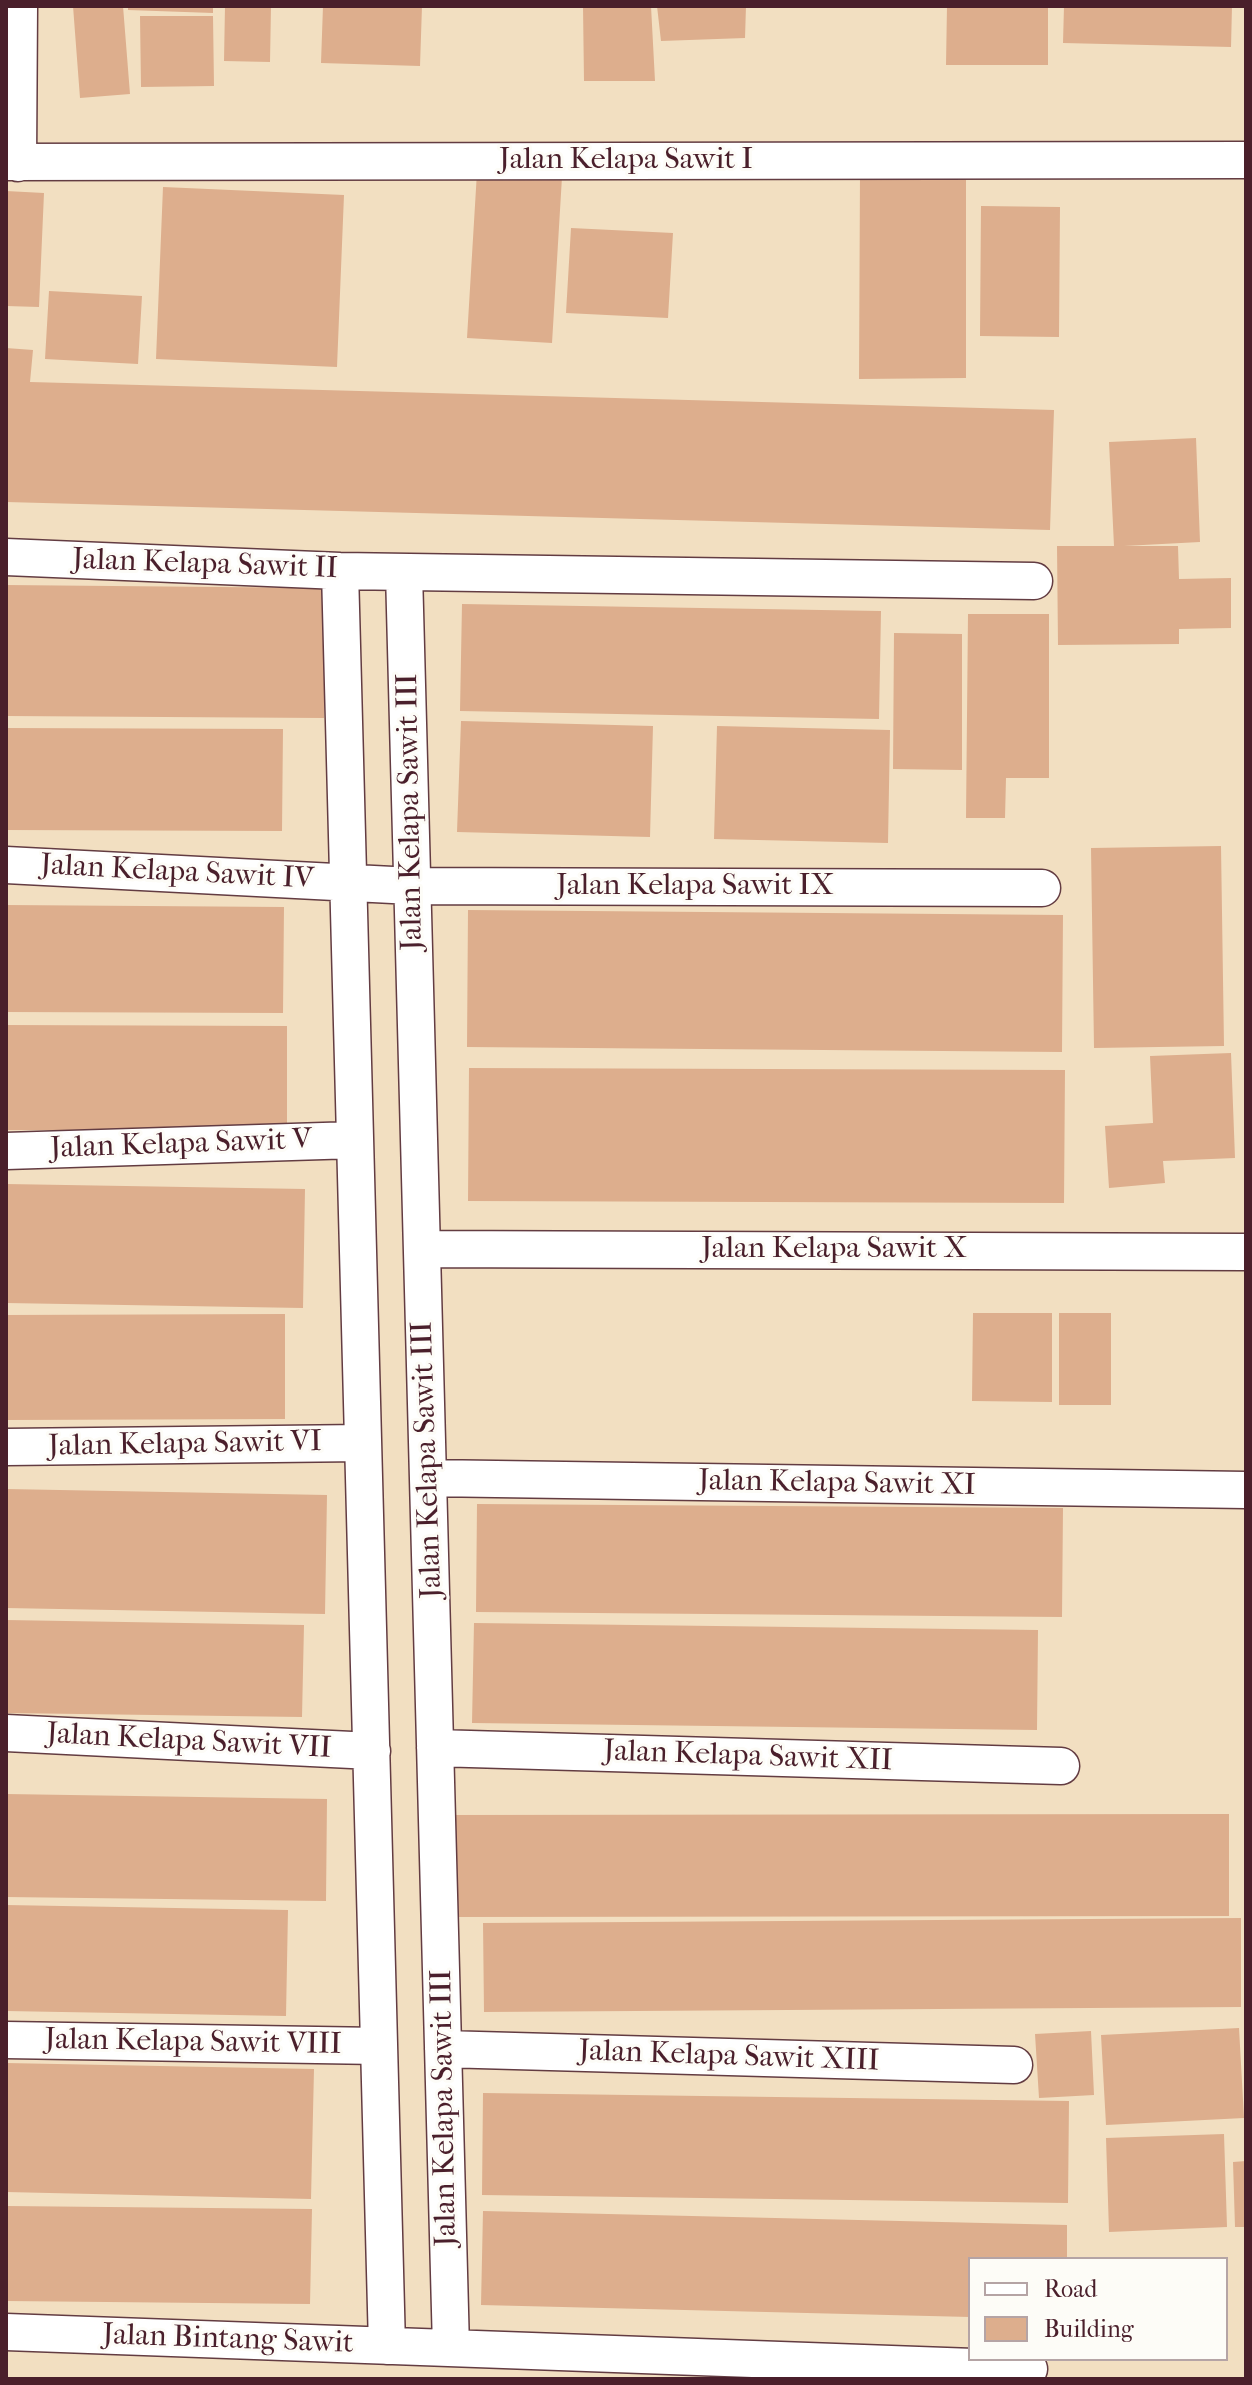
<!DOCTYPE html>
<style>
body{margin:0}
#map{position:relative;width:1252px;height:2385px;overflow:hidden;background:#f2dfc1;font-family:"IM FELL French Canon",serif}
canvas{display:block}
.frame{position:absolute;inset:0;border:8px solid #4a1f2b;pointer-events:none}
.legend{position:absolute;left:968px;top:2257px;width:260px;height:104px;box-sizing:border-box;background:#fdfcf7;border:2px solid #b5a4a5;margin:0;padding:10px 14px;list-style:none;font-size:24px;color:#4a1f2b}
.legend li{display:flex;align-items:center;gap:16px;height:40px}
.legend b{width:40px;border:2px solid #b5a4a5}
</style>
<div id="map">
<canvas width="1252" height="2385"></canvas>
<div class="frame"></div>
<ul class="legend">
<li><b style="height:10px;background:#fff"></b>Road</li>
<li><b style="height:22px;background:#ddae8d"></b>Building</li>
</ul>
</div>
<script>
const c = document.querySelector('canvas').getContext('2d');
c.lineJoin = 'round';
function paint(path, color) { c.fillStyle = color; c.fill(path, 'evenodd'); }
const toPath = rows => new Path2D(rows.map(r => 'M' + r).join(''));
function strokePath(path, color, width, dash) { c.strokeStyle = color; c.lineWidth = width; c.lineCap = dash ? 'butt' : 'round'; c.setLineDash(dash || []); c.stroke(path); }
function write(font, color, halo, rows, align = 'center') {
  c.font = font + ' "IM FELL French Canon",serif'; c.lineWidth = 6; c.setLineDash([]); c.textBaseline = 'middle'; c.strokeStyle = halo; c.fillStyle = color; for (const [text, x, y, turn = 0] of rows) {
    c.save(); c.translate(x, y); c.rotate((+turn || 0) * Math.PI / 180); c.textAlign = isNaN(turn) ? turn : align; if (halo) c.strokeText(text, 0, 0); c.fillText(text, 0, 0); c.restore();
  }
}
const building = toPath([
 [73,6,123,6,130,94,80,98],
 [128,6,213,6,213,13,128,10],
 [225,6,271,6,270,62,224,61],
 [323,6,422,6,420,66,321,63],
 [583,6,651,6,655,81,584,81],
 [657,6,746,6,745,38,661,41],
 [947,6,1048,6,1048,65,946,65],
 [1064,6,1232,6,1231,47,1063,43],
 [140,16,213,16,214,86,141,87],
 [477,172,562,177,552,343,467,338],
 [860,173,966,174,966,378,859,379],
 [163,187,344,195,337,367,156,359],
 [6,191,44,193,39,307,6,306],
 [981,206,1060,207,1059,337,980,336],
 [571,228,673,233,668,318,566,313],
 [49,291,142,296,138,364,45,359],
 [6,348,33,350,30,382,1054,410,1050,530,6,502],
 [1196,438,1200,542,1124,546,1178,546,1179,579,1231,578,1231,628,1179,629,1179,644,1058,645,1057,546,1114,546,1109,442],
 [6,585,325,588,324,718,6,716],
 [462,604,881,611,879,719,460,711],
 [968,614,1049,614,1049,778,1006,778,1005,818,966,818],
 [894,633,962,634,962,770,893,769],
 [461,721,653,726,650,837,457,832],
 [717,726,890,730,888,843,714,839],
 [6,728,283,729,282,831,6,830],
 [1221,846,1224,1046,1094,1048,1091,848],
 [6,905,284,907,283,1013,6,1012],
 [468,910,1063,915,1062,1052,467,1047],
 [6,1025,287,1026,287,1130,6,1130],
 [1231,1053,1235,1158,1163,1161,1165,1183,1109,1188,1105,1126,1153,1123,1150,1056],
 [469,1068,1065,1070,1064,1203,468,1201],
 [6,1184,305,1189,303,1308,6,1303],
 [973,1313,1052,1313,1052,1402,972,1401],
 [1059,1313,1111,1313,1111,1405,1059,1405],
 [285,1314,285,1419,6,1420,6,1315],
 [6,1489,327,1495,325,1614,6,1608],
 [477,1504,1063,1508,1062,1617,476,1612],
 [6,1620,304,1625,302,1717,6,1713],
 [474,1623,1038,1630,1037,1730,472,1723],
 [6,1794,327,1799,326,1901,6,1897],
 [1229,1814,1229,1916,456,1917,455,1815],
 [6,1905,288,1910,286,2016,6,2011],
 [1241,1918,1241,2007,484,2012,483,1923],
 [1239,2028,1244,2118,1106,2125,1101,2035],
 [1091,2031,1094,2095,1039,2098,1035,2034],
 [6,2063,314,2069,311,2199,6,2192],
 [483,2093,1069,2101,1068,2203,482,2195],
 [1224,2134,1227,2227,1109,2232,1106,2138],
 [1246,2161,1246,2227,1235,2227,1233,2162],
 [6,2206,312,2209,310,2304,6,2301],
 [483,2211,1067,2225,1067,2259,970,2259,970,2317,481,2305]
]);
const street = toPath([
 [6,162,1246,160],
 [18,163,19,6],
 [6,557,340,571,1034,581],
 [340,571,387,2346],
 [404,572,451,2348],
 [6,865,412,886,1042,888],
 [6,1151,355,1140],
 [422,1249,1246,1252],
 [6,1447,363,1443],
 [428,1478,1246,1490],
 [6,1733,372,1751],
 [435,1748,1061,1766],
 [6,2040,379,2046],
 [443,2049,1014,2065],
 [6,2332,1029,2369]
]);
const streetNames = [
 ["Jalan Kelapa Sawit I",626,161],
 ["Jalan Kelapa Sawit II",205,565,2],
 ["Jalan Kelapa Sawit III",411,812,-91],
 ["Jalan Kelapa Sawit IV",177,873,3],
 ["Jalan Kelapa Sawit IX",695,887],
 ["Jalan Kelapa Sawit V",181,1145,-2],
 ["Jalan Kelapa Sawit X",834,1250],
 ["Jalan Kelapa Sawit VI",185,1445,-1],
 ["Jalan Kelapa Sawit III",428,1460,-92],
 ["Jalan Kelapa Sawit XI",837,1484,1],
 ["Jalan Kelapa Sawit VII",189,1742,3],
 ["Jalan Kelapa Sawit XII",748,1757,2],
 ["Jalan Kelapa Sawit VIII",193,2043,1],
 ["Jalan Kelapa Sawit XIII",729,2057,2],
 ["Jalan Kelapa Sawit III",445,2108,-91],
 ["Jalan Bintang Sawit",228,2340,2]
];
paint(building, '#ddae8d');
strokePath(street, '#633c42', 39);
strokePath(street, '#fff', 36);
write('30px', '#4a1f2b', '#fdfcf7', streetNames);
</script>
